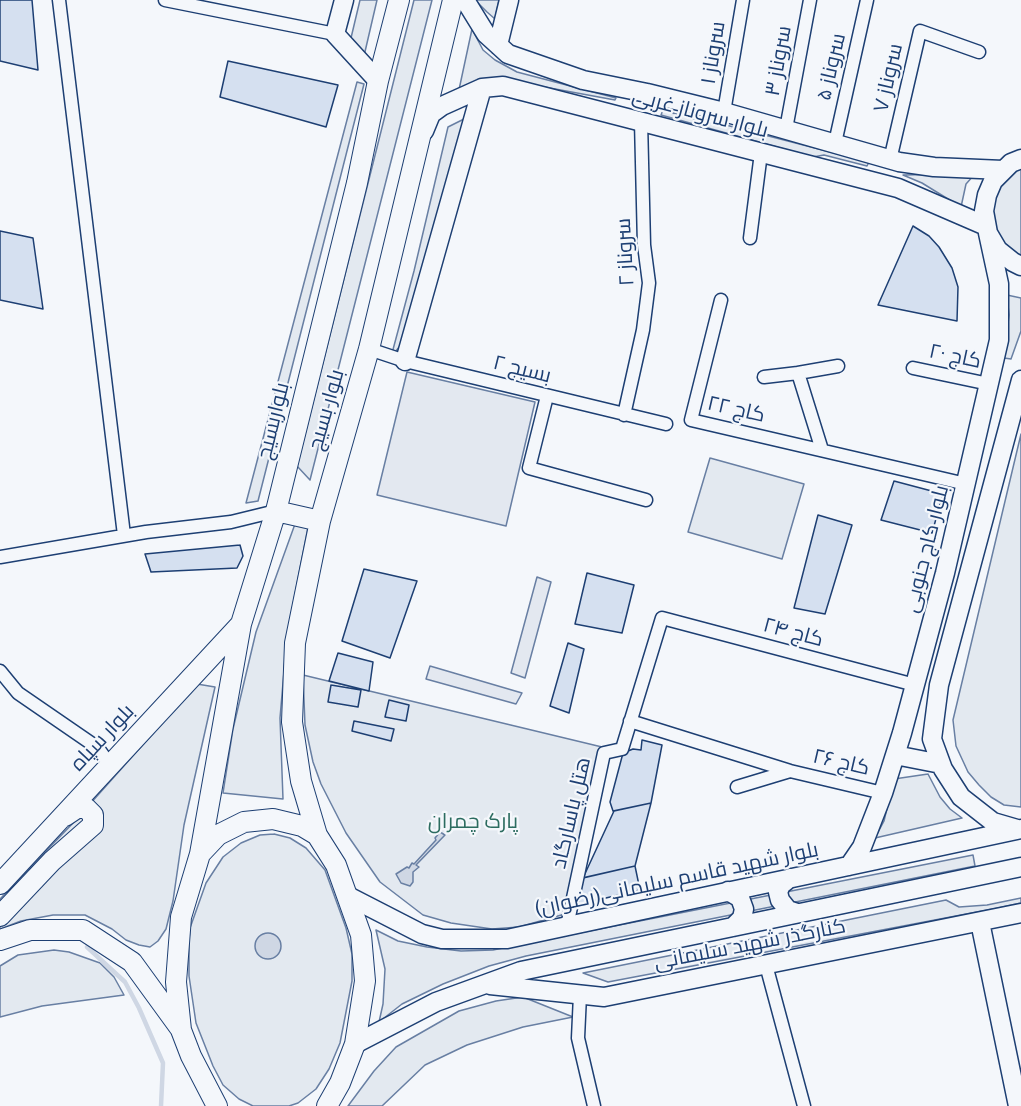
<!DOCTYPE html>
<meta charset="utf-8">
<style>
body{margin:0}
canvas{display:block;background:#f4f7fb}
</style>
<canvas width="1021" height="1106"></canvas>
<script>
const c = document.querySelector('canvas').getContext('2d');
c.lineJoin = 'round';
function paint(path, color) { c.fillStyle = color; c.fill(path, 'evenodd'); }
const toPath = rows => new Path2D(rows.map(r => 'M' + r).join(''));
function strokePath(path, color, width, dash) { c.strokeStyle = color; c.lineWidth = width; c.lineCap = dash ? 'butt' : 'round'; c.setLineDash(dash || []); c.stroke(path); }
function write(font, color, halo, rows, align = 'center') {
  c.font = font + ' "Archivo Narrow",Cairo,sans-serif'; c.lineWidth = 4.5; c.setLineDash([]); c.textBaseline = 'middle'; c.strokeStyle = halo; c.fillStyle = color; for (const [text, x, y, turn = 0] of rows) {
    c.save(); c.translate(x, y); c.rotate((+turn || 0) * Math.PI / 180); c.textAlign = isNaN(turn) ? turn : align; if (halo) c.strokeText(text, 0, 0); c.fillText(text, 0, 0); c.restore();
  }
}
const green = toPath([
 [360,0,377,0,364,56,351,38,360,0],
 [414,0,432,0,310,480,297,466,414,0],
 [475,0,499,0,495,19,487,12,475,0],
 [472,29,483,50,495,60,517,72,616,98,615,100,528,84,457,99,472,29],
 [357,82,364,84,258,501,246,503,357,82],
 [663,110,699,121,722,124,869,162,867,166,824,155,813,157,661,115,663,110],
 [478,112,418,324,391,357,414,271,448,127,478,112],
 [1021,164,1021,256,1014,253,1002,242,994,229,991,213,999,183,1021,164],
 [951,174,974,175,966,184,961,207,922,183,903,175,951,174],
 [1007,295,1021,298,1021,331,1011,359,1004,358,1009,315,1007,295],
 [1021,434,1021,807,1004,805,991,797,979,785,968,772,956,746,953,720,1021,434],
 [710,458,804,484,782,559,688,532,710,458],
 [295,524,308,527,287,636,280,718,283,799,223,793,233,729,256,632,295,524],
 [303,675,602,747,565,914,519,927,492,929,451,923,423,915,380,882,346,833,321,784,313,762,305,725,303,675],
 [197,684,215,687,184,825,173,901,166,929,158,941,150,947,139,945,126,940,112,929,85,915,53,915,21,921,0,929,0,899,73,823,197,684],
 [928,774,940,797,950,809,962,818,875,838,884,821,894,779,928,774],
 [274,834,290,838,306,848,325,870,346,928,352,954,352,981,340,1043,329,1069,316,1089,298,1103,289,1106,253,1106,239,1099,223,1085,213,1066,196,1023,189,976,189,940,190,928,206,883,223,857,241,843,260,835,274,834],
 [973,855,975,866,526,956,489,966,443,984,402,1004,379,1022,383,1004,385,969,376,930,398,941,427,947,461,951,493,950,973,855],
 [1021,898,1021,903,998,908,608,982,583,973,946,900,959,907,987,905,1021,898],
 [54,950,69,952,100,963,114,977,124,995,42,1006,0,1017,0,966,18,955,54,950],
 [523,997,573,1017,523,1027,467,1045,425,1065,382,1106,348,1106,374,1071,396,1047,459,1011,496,1001,523,997]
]);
const parking = toPath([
 [407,372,535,402,506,526,377,495,407,372],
 [537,577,551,582,525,678,511,673,537,577],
 [430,666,522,693,516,704,426,679,430,666]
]);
const water = toPath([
 [440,832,445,835,416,865,419,867,413,872,413,882,410,886,401,883,396,874,407,867,409,868,412,863,414,864,436,840,435,838,440,832],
 '255 946a13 13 0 1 1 26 0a13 13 0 1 1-26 0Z'
]);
const stream = toPath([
 [87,947,125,982,139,1008,163,1063,161,1106]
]);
const building = toPath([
 [0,0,32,0,38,70,0,61,0,0],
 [228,61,338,85,326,127,220,97,228,61],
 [913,226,929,236,939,247,952,268,958,287,957,321,878,305,913,226],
 [0,231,33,238,43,309,0,300,0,231],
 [894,481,943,494,932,533,881,520,894,481],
 [818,515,852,525,825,614,794,608,818,515],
 [240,545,243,556,237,568,151,572,145,554,240,545],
 [364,569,417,581,390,658,342,641,364,569],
 [587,573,634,585,622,633,575,624,587,573],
 [568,643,584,649,569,713,550,706,568,643],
 [338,653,373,662,369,691,329,681,338,653],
 [331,685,361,690,358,707,328,702,331,685],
 [389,700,409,705,406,721,385,717,389,700],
 [354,721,394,729,391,741,352,731,354,721],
 [642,740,662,745,651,803,613,811,610,802,623,753,633,749,641,750,642,740],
 [651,803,635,866,583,878,614,811,651,803],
 [635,866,640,890,576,905,582,878,635,866]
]);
const street = toPath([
 [59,0,124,535],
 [165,0,335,34],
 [724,112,743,0],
 [786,129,810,0],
 [835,143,867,0],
 [890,160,920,31,979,52],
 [750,238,761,153],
 [721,300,691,420,966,484],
 [369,349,405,361,666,424],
 [913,368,989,384],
 [798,373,838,366],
 [764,377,798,373,822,450],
 [547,396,529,468,646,500],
 [624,415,643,330,649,283,644,245,641,121],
 [0,557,146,532,231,522,276,511],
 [0,671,18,693,98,748,110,765],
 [630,721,790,771,883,793],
 [737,787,790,771],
 [567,926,604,753,622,749,662,618,915,685],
 [766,965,804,1106],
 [580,995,578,1038,594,1106]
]);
const secondary = toPath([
 [344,0,335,34,378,81],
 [465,0,486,34,508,54,583,80,647,93,724,112,899,162,934,167,1003,170],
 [498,45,509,0],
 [424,131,431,114,442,106,482,88,503,86,898,188,986,226],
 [1021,159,1011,163,993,181,987,195,984,211,988,233,998,250,1013,262,1021,266],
 [405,361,482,88],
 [895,755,941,764],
 [1017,829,993,822,961,797,943,769,932,739,939,685,1021,380],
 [849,866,862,847,883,793,902,733,945,573,999,340,999,284,988,233],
 [790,878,781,885,778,892,780,900,788,910,797,913],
 [728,891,740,898,744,909,742,918,733,927],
 [348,896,422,934,442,939,507,939,1021,829],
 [980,922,1018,1106],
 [490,985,604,997,1021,913],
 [355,1044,436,1002,521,971,1021,867]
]);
const primary = toPath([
 [276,511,320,521],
 [317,835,301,781,292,722,295,643,320,521,369,349,453,0],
 [200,854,241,624,276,511,357,183,378,81,399,0],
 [0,884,241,624],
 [0,916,52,861,93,825,93,815,86,808,77,808,65,816],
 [0,940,30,930,83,930,132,962,180,1028],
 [217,1106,191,1056,181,1030,176,982,181,917,200,854,218,835,244,822,273,819,302,826,317,835,336,865,361,935,365,981,355,1044,340,1083,327,1106]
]);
const streetNames = [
 ["سروناز ۱",714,53,-81],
 ["سروناز ۳",779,61,-80],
 ["سروناز ۵",832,67,-77],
 ["سروناز ۷",889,78,-77],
 ["بلوار سروناز غربی",700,114,15],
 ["سروناز ۲",626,252,-93],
 ["کاج ۲۰",955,357,12],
 ["بسیج ۲",522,370,14],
 ["بلوار بسیج",327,410,-74],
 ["کاج ۲۲",736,410,13],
 ["بلواربسیج",274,421,-76],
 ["بلوار کاج جنوبی",927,549,-76],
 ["کاج ۲۴",793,633,15],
 ["بلوار سپاه",103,738,-47],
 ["کاج ۲۶",841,763,13],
 ["هتل پاسارگاد",572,813,-77],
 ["بلوار شهید قاسم سلیمانی(رضوان)",677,880,-12],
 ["کنارگذر شهید سلیمانی",750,945,-11]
];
const parkNames = [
 ["پارک چمران",473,822]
];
paint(green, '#e3e9f0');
strokePath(green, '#687fa3', 1.5);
paint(parking, '#e3e8f0');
strokePath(parking, '#687fa3', 1.5);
paint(water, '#cfd7e4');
strokePath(water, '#687fa3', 1.5);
strokePath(stream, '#cfd7e4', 4.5);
paint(building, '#d5e0f0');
strokePath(building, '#1d3f73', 1.5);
strokePath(street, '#1d3f73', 15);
strokePath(secondary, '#1d3f73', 21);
strokePath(primary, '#1d3f73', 22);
strokePath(street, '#f4f7fb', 12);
strokePath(secondary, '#f4f7fb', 18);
strokePath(primary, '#f4f7fb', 20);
write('21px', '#1d3f73', '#f4f7fb', streetNames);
write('21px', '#2c6c60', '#f4f7fb', parkNames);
</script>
